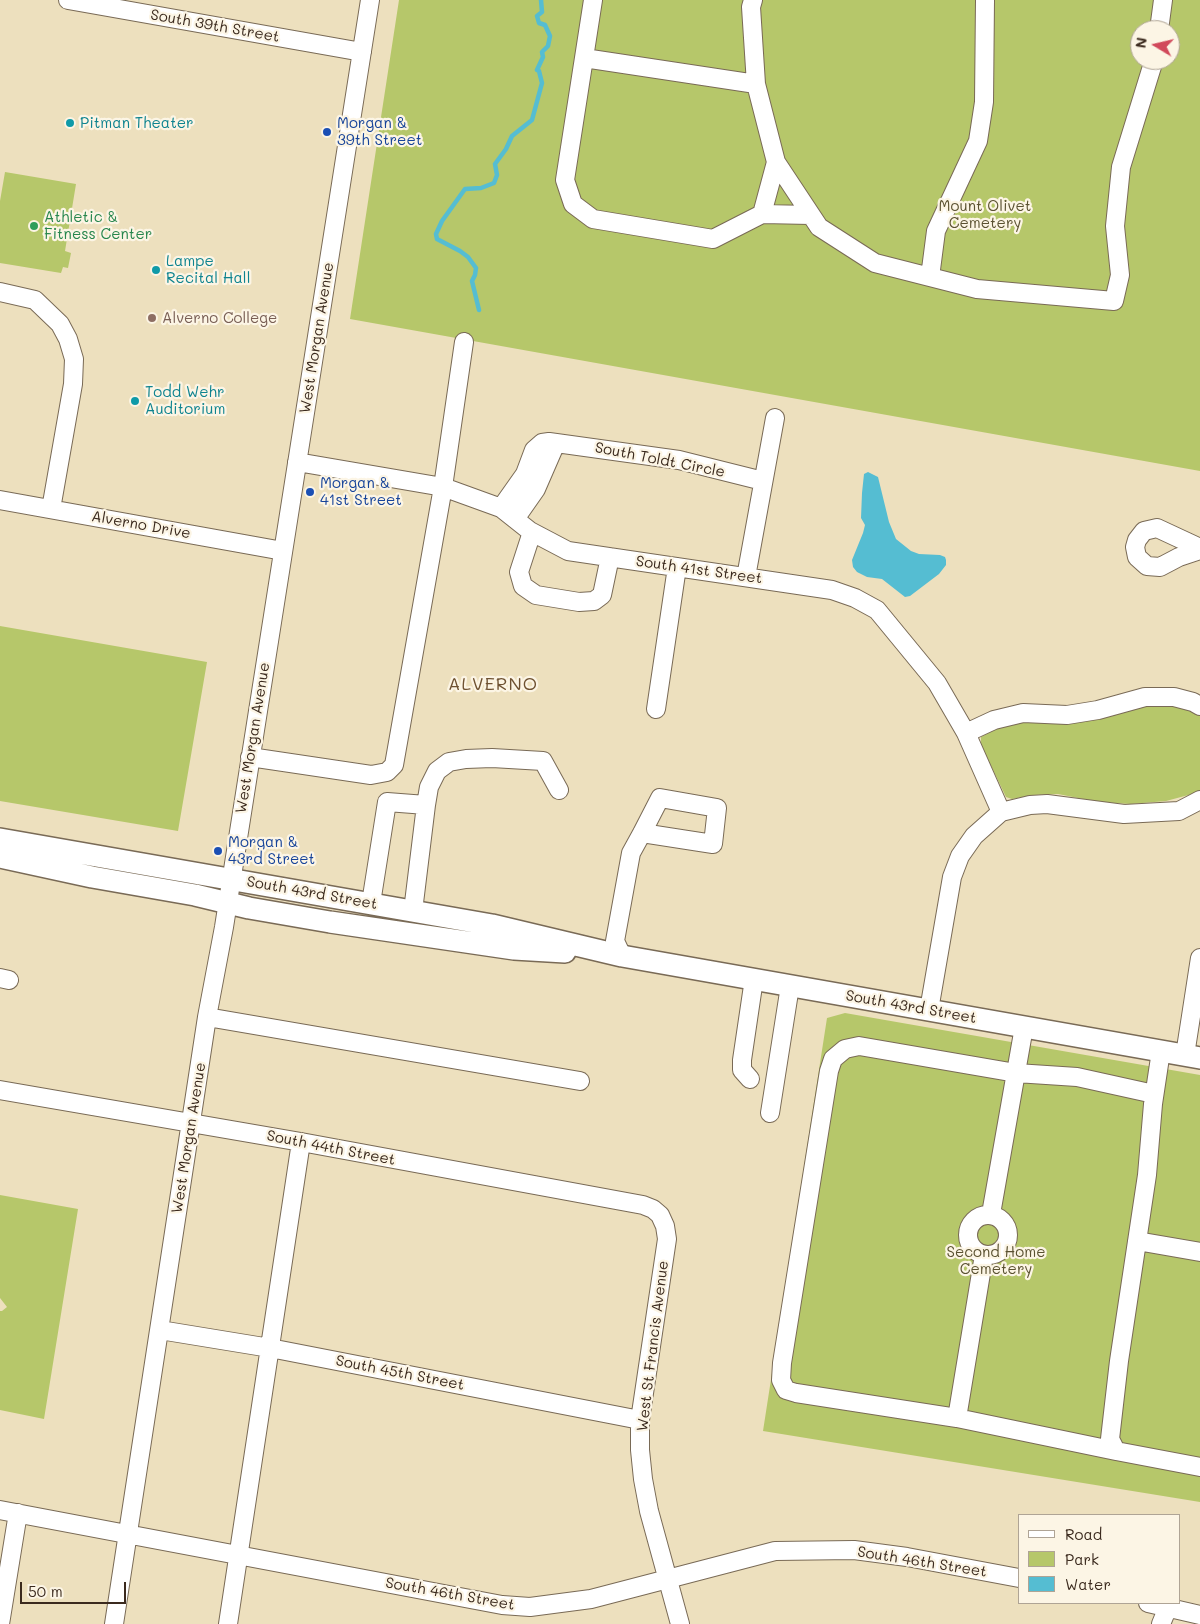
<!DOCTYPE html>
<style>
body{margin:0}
#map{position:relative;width:1200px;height:1624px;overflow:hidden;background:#ede0be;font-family:Mali,sans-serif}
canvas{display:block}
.legend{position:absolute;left:1018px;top:1514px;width:162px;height:90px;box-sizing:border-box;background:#fcf5e5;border:1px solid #afa495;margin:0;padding:6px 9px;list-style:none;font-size:15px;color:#3b2a1e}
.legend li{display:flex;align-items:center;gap:10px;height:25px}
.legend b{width:25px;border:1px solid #afa495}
.north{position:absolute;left:1130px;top:20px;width:50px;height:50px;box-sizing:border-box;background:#fcf5e5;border:1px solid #afa495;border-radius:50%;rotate:279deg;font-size:14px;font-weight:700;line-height:20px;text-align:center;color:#3b2a1e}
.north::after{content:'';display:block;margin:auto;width:18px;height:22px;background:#d1495b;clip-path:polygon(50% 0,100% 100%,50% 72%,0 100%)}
.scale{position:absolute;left:20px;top:1582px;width:106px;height:22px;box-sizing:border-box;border:2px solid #3b2a1e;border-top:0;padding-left:6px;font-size:15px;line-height:18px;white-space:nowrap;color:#3b2a1e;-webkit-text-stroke:4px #fcf5e5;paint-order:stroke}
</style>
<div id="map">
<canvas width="1200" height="1624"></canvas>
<ul class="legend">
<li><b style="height:6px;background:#fff"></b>Road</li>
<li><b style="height:14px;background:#b6c76a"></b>Park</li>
<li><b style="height:14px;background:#55bdd2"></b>Water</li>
</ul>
<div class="north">N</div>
<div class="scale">50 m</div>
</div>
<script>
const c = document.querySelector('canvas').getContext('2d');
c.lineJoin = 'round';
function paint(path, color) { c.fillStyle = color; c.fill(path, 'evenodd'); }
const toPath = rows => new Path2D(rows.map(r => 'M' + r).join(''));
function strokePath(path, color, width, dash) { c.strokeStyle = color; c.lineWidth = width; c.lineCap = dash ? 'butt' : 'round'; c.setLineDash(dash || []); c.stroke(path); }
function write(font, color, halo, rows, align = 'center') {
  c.font = font + ' Mali,sans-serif'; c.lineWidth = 4.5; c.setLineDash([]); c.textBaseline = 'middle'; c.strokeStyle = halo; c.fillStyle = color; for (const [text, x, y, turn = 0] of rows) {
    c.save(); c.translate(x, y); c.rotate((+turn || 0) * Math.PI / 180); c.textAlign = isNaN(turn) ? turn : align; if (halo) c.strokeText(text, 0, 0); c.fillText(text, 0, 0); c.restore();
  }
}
const green = toPath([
 [399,0,1200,0,1200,471,350,319],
 [1140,30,1170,30,1170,60,1140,60],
 [5,172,76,184,65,251,71,253,68,268,63,267,61,273,0,263,0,201],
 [0,626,207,662,178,831,0,801],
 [1156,705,1178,705,1200,713,1200,790,1196,793,1166,801,1131,804,1098,802,1058,794,1033,795,1012,799,1006,797,981,745,981,737,1000,727,1020,723,1065,723,1093,720,1127,710],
 [845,1013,1200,1075,1200,1502,763,1431,827,1018],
 [0,1195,78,1209,44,1419,0,1410,0,1311,2,1311,7,1307,0,1298]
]);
const water = toPath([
 [868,472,878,477,889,522,896,539,911,551,919,554,940,555,945,557,946,560,946,565,939,574,910,596,905,597,882,579,867,577,857,572,853,567,852,560,863,533,865,525,861,518,862,493,864,474]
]);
const stream = toPath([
 [479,310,472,281,475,275,476,268,468,257,460,251,437,239,436,234,442,221,465,189,481,188,494,183,497,175,495,164,506,149,512,136,532,120,542,83,539,71,537,70,543,57,542,52,548,46,550,36,545,25,539,23,537,16,542,12,541,0]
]);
const minor = toPath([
 [68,0,362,52],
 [593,0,565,180,573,204,593,219,713,239,762,214],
 [753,0,751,7,756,84,776,162,819,227,875,263,977,289,1114,301,1120,275,1115,226,1121,167,1154,60],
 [1159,30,1163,0],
 [584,58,756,84],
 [776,162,762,214,811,215],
 [930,277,936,231,978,141,984,102,985,0],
 [0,292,35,300,60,324,68,339,74,359,73,384,51,509],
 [297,462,443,487,501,508,530,531,568,551,832,590,855,598,877,610,937,683,966,733,1001,812],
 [0,500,283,551],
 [501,508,525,474,534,450,542,443,549,442,679,460,763,481],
 [515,519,536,489,556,443],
 [532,532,519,572,523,586,536,595,579,602,594,601,602,595,610,557],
 [1200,548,1157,528,1144,531,1137,540,1135,547,1137,557,1147,566,1160,567,1179,557,1200,550],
 [746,577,775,418],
 [656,709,677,567],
 [966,733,994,720,1023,713,1067,715,1098,710,1145,697,1174,697,1193,702,1200,706],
 [250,757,371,775,387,772,394,765,443,487,464,342],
 [426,805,429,787,437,771,449,762,466,759,492,758,543,761,559,790],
 [371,903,387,802,426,805,413,911],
 [622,956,615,941,631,853,642,833,660,798,717,808,713,844,642,833],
 [0,978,9,980],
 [929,1010,952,877,960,856,974,836,1001,812,1030,805,1047,804,1124,814,1179,811,1200,800],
 [207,1017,580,1081],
 [1161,1051,1153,1104,1147,1175,1119,1361,1110,1439,1116,1451,1200,1467],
 [1185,1055,1200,958],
 [750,1079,742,1070,742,1060,754,979],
 [0,1090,301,1142,643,1205,653,1209,660,1215,665,1226,667,1239,640,1420,640,1450,643,1479,649,1511,680,1624],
 [770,1113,790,986],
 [991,1214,1024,1027],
 '968 1235a20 20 0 1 1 40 0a20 20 0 1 1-40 0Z',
 [1137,1241,1200,1252],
 [984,1255,957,1418,1116,1451],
 [160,1330,270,1348,640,1420],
 [957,1418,796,1393,786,1390,781,1380,782,1363,829,1071,833,1059,845,1049,859,1046,1016,1073,1077,1077,1154,1094],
 [0,1510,502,1605,530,1607,591,1599,775,1551,854,1550,907,1557,1019,1578],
 [1148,1603,1200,1615],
 [0,1624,18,1513],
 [114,1624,207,1017,224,927,370,0],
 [228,1624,301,1142],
 [1161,1624,1168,1607]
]);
const major = toPath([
 [0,839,492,925,622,956,1200,1058],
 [0,857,92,877,195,895,249,908,330,922,514,949,565,952]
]);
const markers = [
 [70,123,5,"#0f9aa8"],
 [327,132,5,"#1a4fb4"],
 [34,226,5,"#2e9e5b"],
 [156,270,5,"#0f9aa8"],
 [152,318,5,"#8d6e63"],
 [135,401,5,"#0f9aa8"],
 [310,492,5,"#1a4fb4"],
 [218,851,5,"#1a4fb4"]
];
const streetNames = [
 ["South 39th Street",215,26,10],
 ["West Morgan Avenue",317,338,-81],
 ["South Toldt Circle",660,460,11],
 ["Alverno Drive",141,525,10],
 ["South 41st Street",699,570,8],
 ["West Morgan Avenue",253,738,-81],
 ["South 43rd Street",312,893,10],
 ["South 43rd Street",911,1007,10],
 ["West Morgan Avenue",189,1138,-81],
 ["South 44th Street",331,1148,11],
 ["West St Francis Avenue",653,1346,-83],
 ["South 45th Street",400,1373,11],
 ["South 46th Street",922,1562,9],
 ["South 46th Street",450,1594,10]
];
const cultureNames = [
 ["Pitman Theater",80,123],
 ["Lampe",166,261],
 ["Recital Hall",166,278],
 ["Todd Wehr",145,392],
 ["Auditorium",145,409]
];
const transitNames = [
 ["Morgan &",337,123],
 ["39th Street",337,140],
 ["Morgan &",320,483],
 ["41st Street",320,500],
 ["Morgan &",228,842],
 ["43rd Street",228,859]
];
const parkNames = [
 ["Mount Olivet",985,206],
 ["Cemetery",985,223],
 ["Second Home",996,1252],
 ["Cemetery",996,1269]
];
const leisureNames = [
 ["Athletic &",44,217],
 ["Fitness Center",44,234]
];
const educationNames = [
 ["Alverno College",162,318]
];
const quarterNames = [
 ["ALVERNO",493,684]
];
paint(green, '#b6c76a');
paint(water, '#55bdd2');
strokePath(stream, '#55bdd2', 4.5);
strokePath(minor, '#796a56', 20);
strokePath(major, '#796a56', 24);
strokePath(minor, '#fff', 18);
strokePath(major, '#fff', 21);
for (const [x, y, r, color] of markers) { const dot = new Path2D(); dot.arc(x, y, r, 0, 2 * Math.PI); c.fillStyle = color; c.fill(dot); strokePath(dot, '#fcf5e5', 2); }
write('15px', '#3b2a1e', '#fcf5e5', streetNames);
write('15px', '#0d838f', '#fcf5e5', cultureNames, 'left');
write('15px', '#164399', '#fcf5e5', transitNames, 'left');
write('15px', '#5a5131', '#fcf5e5', parkNames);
write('15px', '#27864d', '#fcf5e5', leisureNames, 'left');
write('15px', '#785e54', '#fcf5e5', educationNames, 'left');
c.letterSpacing = '1px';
write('18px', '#6e5131', '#fcf5e5', quarterNames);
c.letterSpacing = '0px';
</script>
